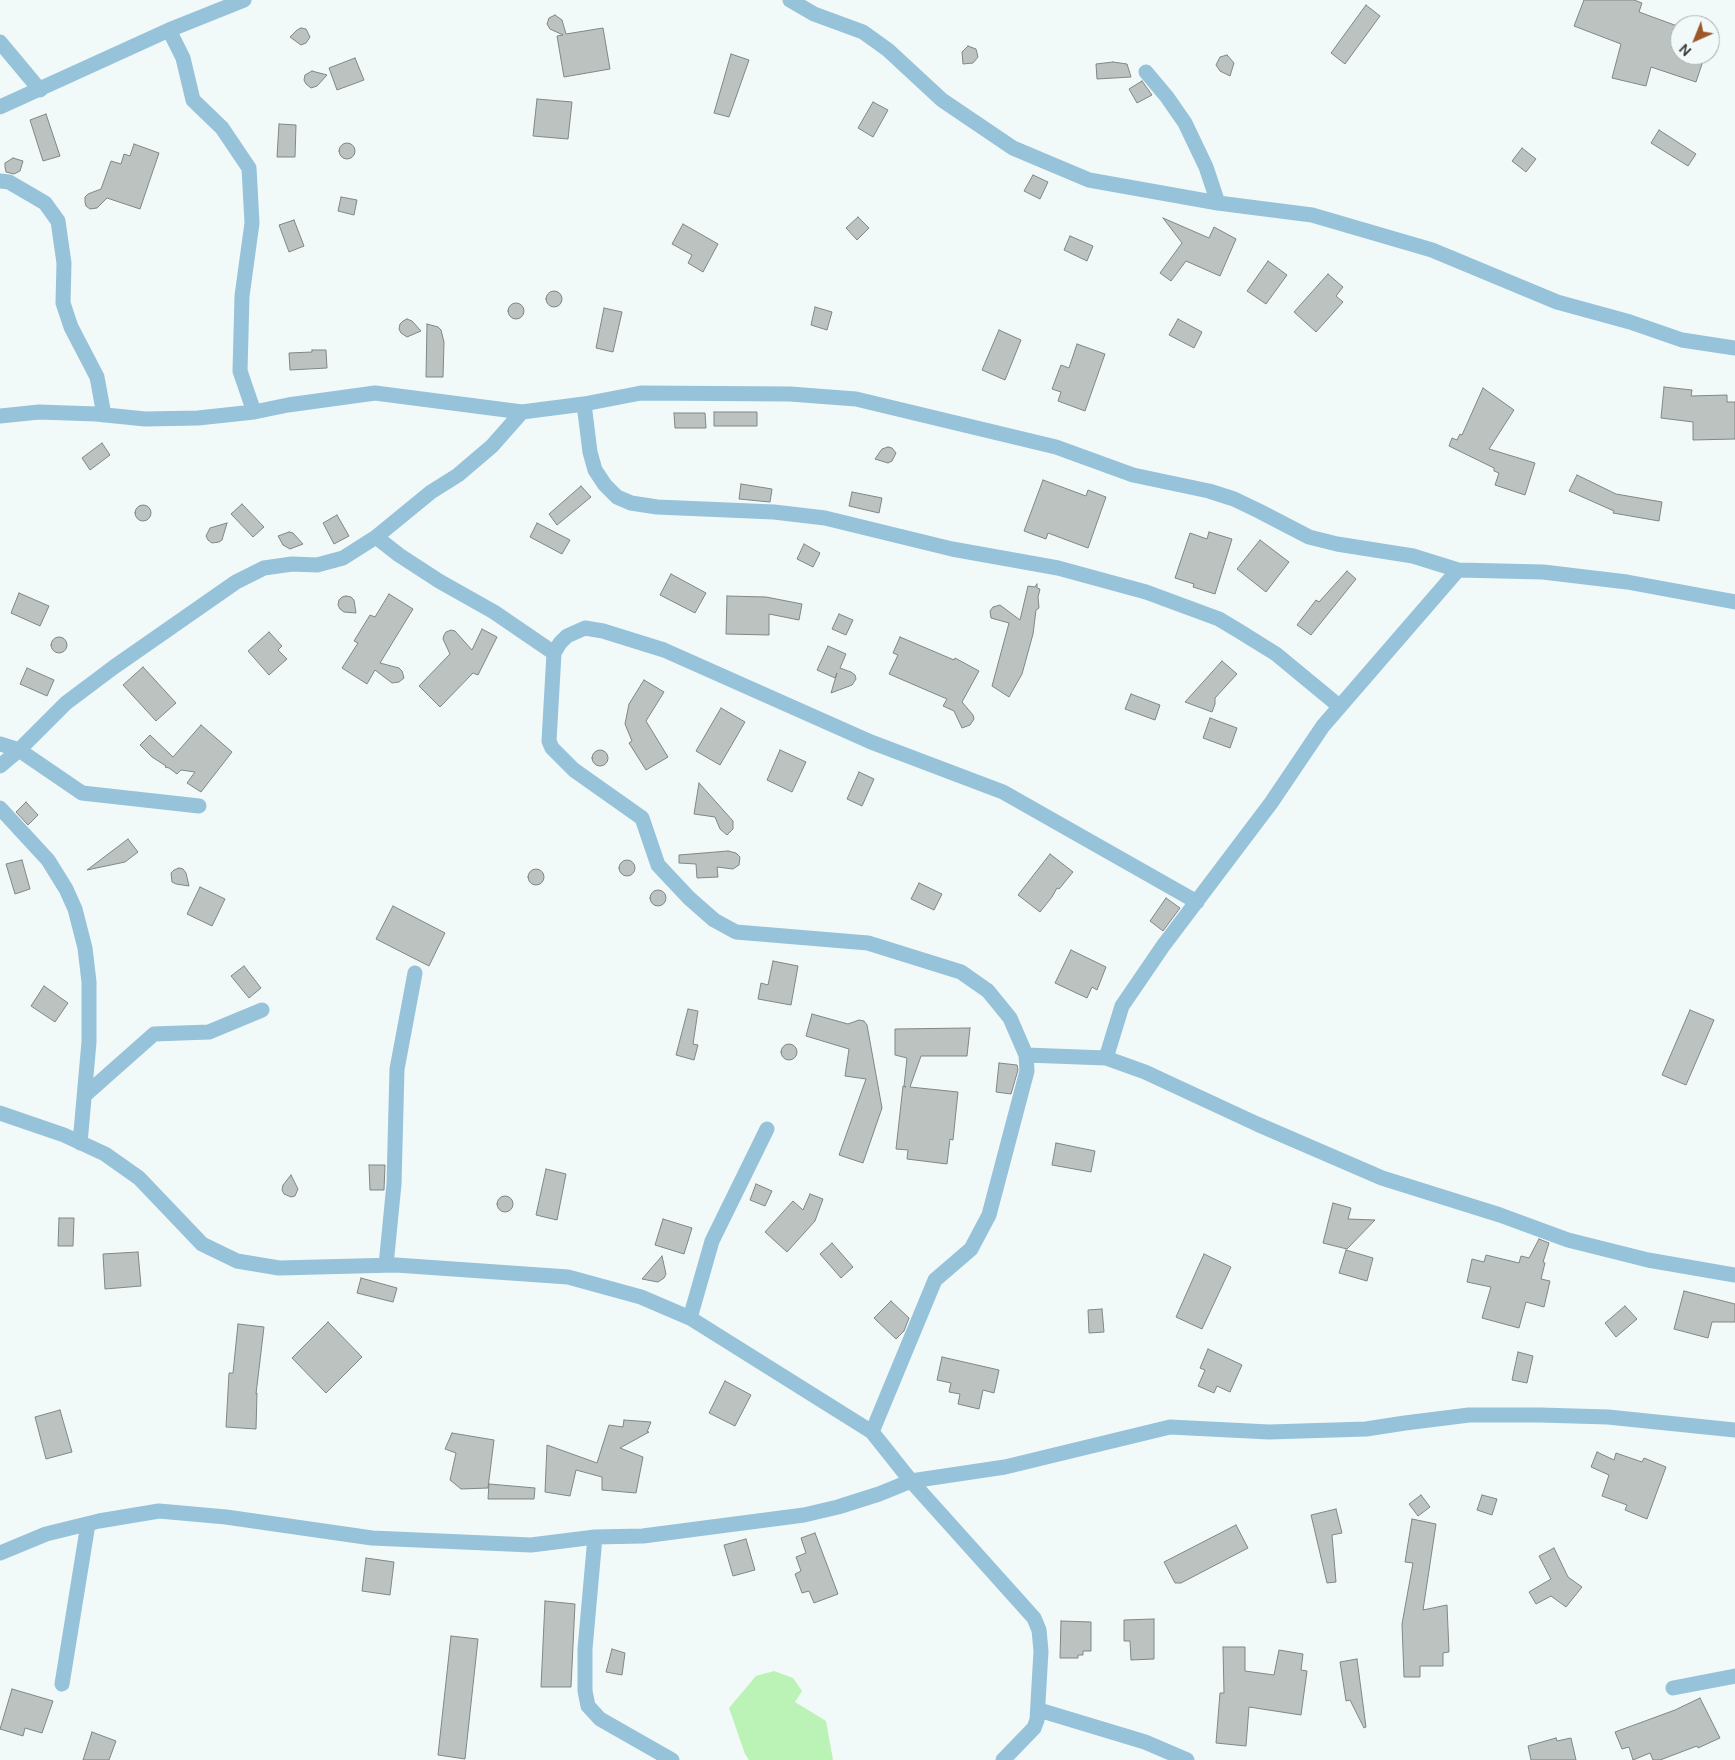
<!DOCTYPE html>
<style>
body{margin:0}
#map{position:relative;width:1735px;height:1760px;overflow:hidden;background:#f2f9f9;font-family:"DM Sans",sans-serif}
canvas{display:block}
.north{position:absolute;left:1670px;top:15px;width:50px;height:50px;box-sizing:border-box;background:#f2f9f9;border:1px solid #a8adae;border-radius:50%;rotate:224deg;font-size:14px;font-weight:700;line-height:20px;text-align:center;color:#3a3c3d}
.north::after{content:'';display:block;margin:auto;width:18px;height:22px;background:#9c5829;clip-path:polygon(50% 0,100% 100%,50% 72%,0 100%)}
</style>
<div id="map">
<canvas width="1735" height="1760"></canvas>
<div class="north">N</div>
</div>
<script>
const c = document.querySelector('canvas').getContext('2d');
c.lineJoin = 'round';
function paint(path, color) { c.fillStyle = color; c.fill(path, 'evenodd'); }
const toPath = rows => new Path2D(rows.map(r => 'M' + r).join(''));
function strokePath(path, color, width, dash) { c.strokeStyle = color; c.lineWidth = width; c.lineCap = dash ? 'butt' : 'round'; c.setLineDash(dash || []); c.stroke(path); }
const green = toPath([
 [774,1671,793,1678,802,1691,795,1702,826,1721,833,1760,749,1760,745,1754,729,1708,756,1676]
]);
const building = toPath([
 [1584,0,1634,0,1642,3,1639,12,1680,27,1674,45,1680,47,1680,55,1705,55,1696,82,1651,67,1646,86,1612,78,1621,44,1574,26,1584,0],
 [1366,5,1380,16,1345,64,1331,53,1366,5],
 [555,15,562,20,566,34,603,28,610,69,564,77,557,36,563,35,550,29,547,24,549,18,555,15],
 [301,28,306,29,310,37,306,43,301,45,290,37,297,30,301,28],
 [968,46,976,49,978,57,973,63,963,64,962,52,968,46],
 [731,54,749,60,729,117,714,113,731,54],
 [1227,55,1234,63,1230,76,1220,71,1216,65,1220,57,1227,55],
 [355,58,364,80,337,90,329,68,355,58],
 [1113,62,1127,64,1131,77,1097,79,1096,64,1113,62],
 [312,71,327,75,317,86,311,88,306,84,304,80,305,75,312,71],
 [1142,81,1152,95,1137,103,1129,89,1142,81],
 [537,99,572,102,568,139,533,136,537,99],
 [873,102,888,110,873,137,858,128,873,102],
 [46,114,60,156,43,161,30,120,46,114],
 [279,124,296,125,295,157,277,157,279,124],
 [1659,130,1696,154,1688,166,1651,143,1659,130],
 '339 151a8 8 0 1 1 16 0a8 8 0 1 1-16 0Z',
 [134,144,159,153,140,209,107,198,97,208,90,209,86,206,85,202,85,197,88,194,101,189,111,161,121,164,124,154,130,156,134,144],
 [1522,148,1536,159,1526,172,1512,161,1522,148],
 [13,158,23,161,20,171,14,174,6,172,5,167,5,163,13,158],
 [1033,175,1048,182,1040,199,1024,191,1033,175],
 [341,197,357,200,354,215,338,211,341,197],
 [858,217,869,228,857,240,846,228,858,217],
 [1163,218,1209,238,1214,227,1236,239,1220,276,1186,261,1171,281,1160,273,1182,243,1163,218],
 [294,220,304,246,289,252,279,225,294,220],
 [683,224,718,244,703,272,688,263,692,255,672,244,683,224],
 [1070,236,1093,246,1087,261,1064,250,1070,236],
 [1268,261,1287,275,1266,304,1247,291,1268,261],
 [1328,274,1343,287,1336,296,1343,302,1316,332,1294,312,1328,274],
 '546 299a8 8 0 1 1 16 0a8 8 0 1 1-16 0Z',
 '508 311a8 8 0 1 1 16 0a8 8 0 1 1-16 0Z',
 [815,307,832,312,827,330,811,325,815,307],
 [604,308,622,312,613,352,596,348,604,308],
 [407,319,412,321,421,331,407,337,401,333,399,329,400,324,403,321,407,319],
 [1178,319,1202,332,1194,348,1169,335,1178,319],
 [427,324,438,327,441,330,444,342,443,377,426,377,427,324],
 [999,330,1021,340,1005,380,982,370,999,330],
 [1077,344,1105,354,1085,411,1058,401,1061,392,1052,389,1061,365,1069,368,1077,344],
 [312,350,326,350,327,368,290,370,289,353,312,352,312,350],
 [1664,387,1692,390,1691,396,1727,395,1727,402,1735,402,1735,439,1693,440,1693,422,1661,418,1664,387],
 [1483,388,1514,410,1489,449,1535,463,1525,495,1495,485,1499,473,1494,471,1494,468,1449,446,1452,438,1457,440,1460,434,1462,435,1483,388],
 [714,412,757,412,757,426,714,426,714,412],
 [674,413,705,413,706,428,675,428,674,413],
 [102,443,110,455,90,470,82,458,102,443],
 [888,447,892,448,896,453,892,461,888,463,875,459,882,449,888,447],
 [1577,475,1616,494,1662,502,1659,521,1613,513,1614,511,1569,491,1577,475],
 [1043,480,1086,496,1088,490,1106,497,1088,548,1048,533,1046,539,1024,531,1043,480],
 [741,484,772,489,770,502,739,499,741,484],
 [581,486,591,497,557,525,549,514,581,486],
 [852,492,882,498,879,513,849,506,852,492],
 [242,504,264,527,253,537,231,514,242,504],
 '135 513a8 8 0 1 1 16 0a8 8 0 1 1-16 0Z',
 [337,515,349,536,334,544,323,523,337,515],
 [227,523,222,540,219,542,212,543,208,540,206,536,210,528,227,523],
 [537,523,570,540,562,554,530,537,537,523],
 [289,532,293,533,303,544,290,549,283,545,278,536,289,532],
 [1209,532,1232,539,1215,594,1193,587,1194,584,1175,578,1190,533,1207,539,1209,532],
 [1260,540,1289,562,1266,592,1237,569,1260,540],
 [804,544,820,553,813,567,797,559,804,544],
 [1347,571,1356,579,1311,635,1297,625,1316,600,1319,602,1347,571],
 [671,574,706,593,695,613,660,595,671,574],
 [1037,584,1037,588,1040,589,1038,597,1039,608,1036,610,1033,634,1022,674,1009,697,992,686,1009,623,991,618,990,611,993,607,1000,605,1020,620,1028,586,1035,587,1037,584],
 [19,593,49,606,40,626,11,613,19,593],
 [389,594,413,609,380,663,399,668,402,671,404,678,399,682,392,683,375,670,367,684,342,668,358,643,354,641,370,615,375,617,389,594],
 [346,596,351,597,354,600,356,613,344,612,340,609,338,605,339,600,342,597,346,596],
 [727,596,766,597,802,604,799,620,769,614,769,635,726,634,727,596],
 [839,614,853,620,846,635,832,629,839,614],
 [482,629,497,637,478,675,473,673,440,707,419,686,450,654,443,639,444,635,446,632,451,630,455,631,472,650,482,629],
 [269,632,282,646,278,650,287,659,269,675,248,651,269,632],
 '51 645a8 8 0 1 1 16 0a8 8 0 1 1-16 0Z',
 [900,637,954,660,955,658,979,671,962,702,973,715,974,719,970,725,962,728,954,711,943,706,947,699,889,674,898,655,893,653,900,637],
 [828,646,846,654,840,668,851,672,855,675,856,679,852,685,831,693,837,673,835,678,817,670,828,646],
 [1222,661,1237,674,1215,698,1215,704,1212,712,1185,702,1222,661],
 [143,667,176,703,156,721,123,685,143,667],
 [27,668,54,680,47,696,20,684,27,668],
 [644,680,664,692,646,721,668,757,646,770,629,743,632,741,625,724,629,704,644,680],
 [1131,694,1160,705,1155,720,1125,709,1131,694],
 [721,708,745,722,720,765,696,751,721,708],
 [1210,718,1237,728,1230,748,1203,738,1210,718],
 [201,725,232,752,201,792,187,783,195,772,181,770,177,774,169,768,165,767,166,766,152,757,140,745,150,735,173,757,201,725],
 '592 758a8 8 0 1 1 16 0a8 8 0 1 1-16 0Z',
 [780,750,806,762,792,792,767,780,780,750],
 [859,772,874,779,862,806,847,799,859,772],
 [699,783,733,821,733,829,727,835,720,829,715,817,694,814,699,783],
 [26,802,38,815,28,825,16,812,26,802],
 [128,839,138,852,125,862,87,870,128,839],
 [728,851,736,853,740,857,739,865,733,869,717,867,718,877,697,878,696,864,679,863,679,855,728,851],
 [1050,854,1073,872,1059,889,1057,888,1052,897,1040,912,1018,895,1050,854],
 '619 868a8 8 0 1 1 16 0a8 8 0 1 1-16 0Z',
 [22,860,30,889,15,894,6,864,22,860],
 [179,868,183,869,186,873,189,886,176,884,172,882,171,873,174,870,179,868],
 '528 877a8 8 0 1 1 16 0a8 8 0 1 1-16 0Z',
 [919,883,942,894,934,910,911,899,919,883],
 [200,887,225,899,212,926,187,914,200,887],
 '650 898a8 8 0 1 1 16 0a8 8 0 1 1-16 0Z',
 [1166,898,1180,908,1163,931,1150,921,1166,898],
 [393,906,445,933,429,966,376,939,393,906],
 [1071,950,1106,967,1097,990,1092,987,1087,998,1055,983,1071,950],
 [773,961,798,966,791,1005,758,999,761,983,768,985,773,961],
 [244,966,261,988,249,998,231,976,244,966],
 [44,986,68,1003,55,1022,31,1006,44,986],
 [688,1009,698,1011,693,1044,698,1045,694,1060,676,1055,688,1009],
 [1690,1010,1714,1020,1686,1085,1662,1075,1690,1010],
 [812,1014,848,1024,859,1020,864,1021,867,1025,882,1108,863,1163,839,1155,866,1079,845,1076,849,1049,806,1036,812,1014],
 [970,1028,967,1056,921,1056,910,1087,958,1092,953,1140,950,1139,947,1164,907,1159,908,1150,896,1149,903,1086,906,1087,904,1086,907,1058,895,1055,895,1029,970,1028],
 '781 1052a8 8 0 1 1 16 0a8 8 0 1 1-16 0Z',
 [999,1063,1017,1065,1018,1070,1011,1094,996,1092,999,1063],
 [1056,1143,1095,1151,1091,1172,1052,1165,1056,1143],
 [369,1165,385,1165,384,1190,370,1190,369,1165],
 [546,1169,566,1174,557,1220,536,1215,546,1169],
 [291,1175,298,1189,295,1196,291,1197,284,1194,282,1190,283,1185,291,1175],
 [756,1184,772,1191,765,1206,750,1200,756,1184],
 [810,1194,823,1199,815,1221,787,1252,765,1232,793,1201,803,1210,810,1194],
 '497 1204a8 8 0 1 1 16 0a8 8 0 1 1-16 0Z',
 [1333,1203,1351,1208,1348,1219,1375,1220,1347,1249,1323,1243,1333,1203],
 [59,1218,74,1218,73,1246,58,1246,59,1218],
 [663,1219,692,1228,684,1254,655,1245,663,1219],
 [1539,1239,1549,1243,1543,1262,1545,1263,1541,1279,1550,1281,1544,1307,1526,1302,1519,1328,1482,1318,1491,1287,1467,1282,1472,1259,1484,1262,1486,1255,1519,1263,1521,1256,1529,1258,1539,1239],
 [832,1243,853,1267,841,1278,820,1254,832,1243],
 [1346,1250,1373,1258,1367,1281,1339,1273,1346,1250],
 [138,1252,141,1286,105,1289,103,1254,138,1252],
 [1204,1254,1231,1267,1202,1329,1176,1317,1204,1254],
 [662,1256,666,1274,664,1278,658,1282,642,1279,662,1256],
 [361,1278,397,1288,393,1302,357,1293,361,1278],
 [1684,1291,1735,1304,1735,1322,1712,1322,1708,1338,1674,1329,1684,1291],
 [891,1301,909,1318,904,1331,896,1339,874,1318,891,1301],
 [1625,1306,1637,1319,1616,1337,1605,1323,1625,1306],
 [1102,1309,1104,1332,1089,1333,1088,1310,1102,1309],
 [328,1322,362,1357,326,1393,292,1358,328,1322],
 [238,1324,264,1327,256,1394,257,1393,256,1429,226,1427,229,1373,233,1373,238,1324],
 [1208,1349,1242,1365,1230,1392,1217,1386,1214,1393,1198,1386,1205,1370,1200,1368,1208,1349],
 [1518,1352,1533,1356,1527,1383,1512,1380,1518,1352],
 [942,1357,999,1370,994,1393,983,1390,979,1409,958,1404,960,1394,949,1392,951,1383,937,1380,942,1357],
 [725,1381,751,1395,735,1426,709,1413,725,1381],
 [60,1410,72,1452,46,1459,35,1417,60,1410],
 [624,1420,651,1422,647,1432,649,1432,620,1448,643,1457,636,1493,602,1490,602,1477,576,1470,570,1496,545,1492,547,1445,597,1463,609,1425,623,1427,624,1420],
 [452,1433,494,1440,488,1488,461,1489,450,1480,456,1453,445,1449,452,1433],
 [1597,1452,1614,1460,1616,1453,1642,1462,1644,1458,1666,1467,1647,1519,1625,1510,1627,1505,1602,1496,1609,1475,1591,1467,1597,1452],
 [489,1484,535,1488,534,1499,488,1499,489,1484],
 [1421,1495,1430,1507,1418,1516,1409,1504,1421,1495],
 [1482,1495,1497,1499,1492,1515,1477,1510,1482,1495],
 [1336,1509,1342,1533,1332,1535,1336,1582,1327,1583,1311,1515,1336,1509],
 [1412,1519,1436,1524,1423,1610,1447,1605,1449,1652,1443,1653,1443,1666,1420,1666,1420,1677,1404,1677,1402,1624,1413,1563,1405,1562,1412,1519],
 [1236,1525,1248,1548,1181,1583,1175,1583,1164,1562,1236,1525],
 [815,1533,838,1594,814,1603,809,1591,802,1593,795,1574,801,1571,796,1557,806,1553,801,1538,815,1533],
 [746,1539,755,1570,733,1576,724,1545,746,1539],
 [1554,1548,1568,1577,1582,1587,1566,1607,1551,1596,1536,1604,1529,1592,1551,1579,1539,1556,1554,1548],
 [366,1558,394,1562,390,1595,362,1591,366,1558],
 [545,1601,575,1604,571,1687,541,1687,545,1601],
 [1154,1619,1154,1659,1131,1660,1130,1641,1124,1641,1124,1620,1154,1619],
 [1061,1621,1091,1622,1091,1651,1083,1651,1083,1655,1078,1655,1078,1658,1060,1658,1061,1621],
 [451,1636,478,1639,465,1759,438,1755,451,1636],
 [1223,1647,1245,1647,1245,1671,1274,1675,1279,1650,1303,1654,1301,1670,1307,1671,1301,1715,1249,1707,1246,1746,1216,1743,1220,1693,1224,1693,1223,1647],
 [612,1649,625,1653,622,1675,606,1672,612,1649],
 [1357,1659,1366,1727,1364,1728,1350,1700,1346,1701,1340,1662,1357,1659],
 [12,1689,53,1701,42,1733,25,1728,23,1736,0,1729,12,1689],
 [1700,1698,1720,1738,1698,1748,1697,1746,1660,1760,1653,1760,1650,1753,1633,1760,1629,1747,1622,1749,1615,1732,1675,1710,1700,1698],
 [92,1732,116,1741,109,1760,83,1760,92,1732],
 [1556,1738,1557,1741,1571,1738,1576,1760,1531,1760,1528,1746,1556,1738]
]);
const street = toPath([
 [790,0,814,14,863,32,888,50,942,100,1013,148,1089,180,1218,203,1312,215,1432,250,1557,302,1630,322,1682,340,1735,348],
 [169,30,183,58,193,100,222,128,249,168,252,223,242,296,240,371,254,412],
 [0,42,40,90],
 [1146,72,1167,97,1185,123,1206,167,1218,203],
 [0,107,169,30,244,0],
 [0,181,9,182,45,203,58,221,64,263,63,303,71,327,97,377,104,415],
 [584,404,590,452,595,470,605,485,617,497,631,503,657,507,774,512,825,518,952,549,1058,568,1146,592,1219,619,1239,631,1276,654,1339,706],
 [0,416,39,412,96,414,145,419,198,418,254,412,288,405,375,393,522,412,584,404,641,393,790,394,856,399,1056,447,1133,475,1209,491,1234,499,1259,511,1309,537,1337,544,1413,556,1458,570,1543,572,1627,582,1735,602],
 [376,537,399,555,439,581,494,612,554,653],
 [0,744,19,750,82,793,199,806],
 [0,766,19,750,66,703,114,667,236,582,264,568,292,564,317,565,343,558,376,537,431,492,458,475,492,446,522,412],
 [0,808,48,860,66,889,75,909,85,948,89,982,89,1042,80,1143],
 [1026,1055,1106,1058,1145,1072,1257,1124,1382,1178,1500,1215,1568,1240,1648,1260,1735,1275],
 [1106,1058,1122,1006,1163,946,1271,803,1323,726,1458,570],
 [84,1096,154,1034,209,1032,262,1010],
 [0,1113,64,1135,105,1154,139,1178,202,1244,237,1261,279,1268,396,1265,568,1277,641,1297,690,1318,872,1432,911,1481,1034,1618,1039,1630,1041,1651,1037,1720,1034,1728,1003,1760],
 [386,1265,394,1184,397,1069,415,973],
 [690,1318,712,1241,767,1129],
 [872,1432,935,1280,971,1249,989,1215,1027,1071,1026,1055,1010,1018,988,991,961,972,868,943,736,932,714,920,689,898,658,865,642,818,574,770,552,748,549,741,554,653,560,643,567,636,585,628,603,631,664,650,871,742,1003,792,1197,902],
 [595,1537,585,1649,585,1691,588,1706,600,1719,672,1760],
 [0,1553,46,1534,99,1521,159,1511,226,1517,372,1538,531,1545,595,1537,643,1536,804,1515,838,1507,879,1494,911,1481,1005,1467,1170,1427,1269,1432,1366,1429,1405,1423,1469,1415,1540,1415,1608,1417,1735,1430],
 [62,1684,88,1524],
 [1673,1688,1735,1676],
 [1039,1710,1145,1742,1187,1760]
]);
paint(green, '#bbf2b6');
paint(building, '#bcc2c0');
strokePath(building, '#818785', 1);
strokePath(street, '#96c2da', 15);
</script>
